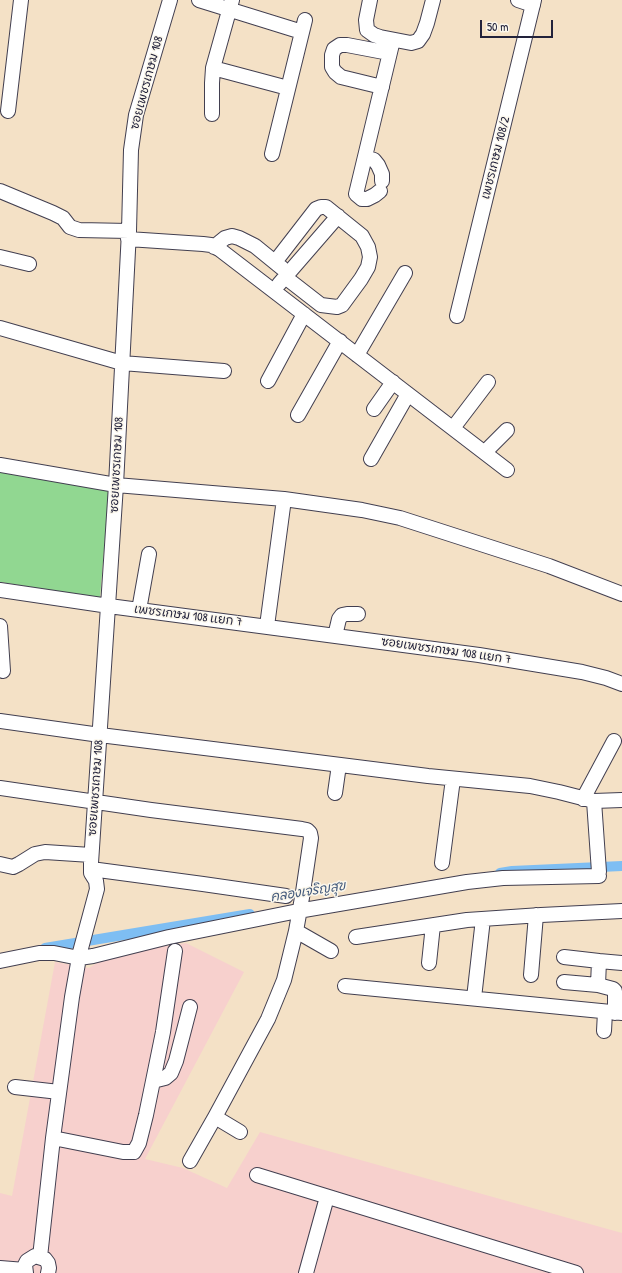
<!DOCTYPE html>
<meta charset="utf-8">
<style>
body{margin:0}
#map{position:relative;width:622px;height:1273px;overflow:hidden;background:#f4e1c6;font-family:"Patrick Hand",sans-serif}
canvas{display:block}
.scale{position:absolute;left:480px;top:20px;width:73px;height:18px;box-sizing:border-box;border:2px solid #22223b;border-top:0;padding-left:5px;font-size:12px;line-height:14px;white-space:nowrap;color:#22223b;-webkit-text-stroke:3px #fbf7ec;paint-order:stroke}
</style>
<div id="map">
<canvas width="622" height="1273"></canvas>
<div class="scale">50 m</div>
</div>
<script>
const c = document.querySelector('canvas').getContext('2d');
c.lineJoin = 'round';
function paint(path, color) { c.fillStyle = color; c.fill(path, 'evenodd'); }
const toPath = rows => new Path2D(rows.map(r => 'M' + r).join(''));
function strokePath(path, color, width, dash) { c.strokeStyle = color; c.lineWidth = width; c.lineCap = dash ? 'butt' : 'round'; c.setLineDash(dash || []); c.stroke(path); }
function write(font, color, halo, rows, align = 'center') {
  c.font = font + ' "Patrick Hand","Playpen Sans Thai",sans-serif'; c.lineWidth = 3; c.setLineDash([]); c.textBaseline = 'middle'; c.strokeStyle = halo; c.fillStyle = color; for (const [text, x, y, turn = 0] of rows) {
    c.save(); c.translate(x, y); c.rotate((+turn || 0) * Math.PI / 180); c.textAlign = isNaN(turn) ? turn : align; if (halo) c.strokeText(text, 0, 0); c.fillText(text, 0, 0); c.restore();
  }
}
const built = toPath([
 [186,943,244,972,145,1159,183,1168,227,1188,260,1132,622,1233,622,1273,0,1273,0,1193,12,1196,55,962,89,968,111,954]
]);
const green = toPath([
 [0,470,109,489,100,598,0,582]
]);
const canal = toPath([
 [500,873,512,871,622,866],
 [45,948,250,914]
]);
const minor = toPath([
 [199,0,302,32],
 [370,0,366,20,367,30,374,35,380,37,411,43,418,41,423,34,427,23,433,0],
 [518,0,533,5],
 [213,68,288,88],
 [382,87,341,77,335,72,332,67,332,55,334,49,340,45,347,45,389,53],
 [8,111,21,0],
 [212,114,212,83,213,68,232,0],
 [272,154,305,20],
 [365,157,374,160,378,165,382,174,382,181],
 [0,191,53,213,63,218,70,227,79,230,129,231],
 [380,191,375,195,367,199,362,199,356,194,393,40],
 [128,239,203,244,211,245,219,249,507,470],
 [214,247,225,238,232,236,239,238,255,246,282,268],
 [0,257,29,264],
 [275,262,316,209,321,207,326,207,362,236,368,247,370,257,368,267,361,279,342,305,337,307,321,305,285,277],
 [279,284,338,216],
 [457,316,534,0],
 [0,328,122,363,224,371],
 [357,355,405,273],
 [268,381,304,314],
 [374,409,393,382],
 [298,415,340,341],
 [453,428,488,382],
 [485,452,507,430],
 [371,459,408,394],
 [0,465,116,485,284,499,362,510,400,518,549,566,622,594],
 [0,590,109,606,479,655,582,672,606,678,622,684],
 [139,610,149,554],
 [0,626,3,671],
 [267,626,284,499],
 [335,636,339,619,342,615,347,614,358,614],
 [0,721,100,735,261,755,428,776,530,786,559,792,594,801,622,800],
 [0,788,151,810,302,829,307,830,310,833,311,838,303,892,296,931,284,980,268,1019,215,1117,190,1161],
 [335,793,339,765],
 [583,799,614,741],
 [594,801,599,872],
 [442,863,453,779],
 [0,864,13,867,19,864,35,854,45,852,91,855],
 [91,869,203,884,286,896],
 [296,931,331,951],
 [356,937,467,920,541,915,622,911],
 [564,957,599,961],
 [0,961,39,953,54,953,79,958,93,956,169,937,298,911,467,882,503,878,599,876],
 [429,963,433,925],
 [531,975,536,915],
 [564,982,598,985],
 [345,986,622,1013],
 [474,998,483,919],
 [615,1013,615,991,613,989,598,985,599,961,622,963],
 [604,1031,605,1012],
 [153,1081,165,1078,171,1073,176,1061,190,1007],
 [15,1087,59,1092],
 [215,1117,240,1132],
 [53,1138,123,1152,134,1152,139,1143,146,1115,153,1081,163,1032,175,951],
 [257,1175,576,1273],
 [40,1257,53,1138,72,997,80,952,97,889,96,881,91,873,91,863,116,485,129,231,131,150,136,115,170,0],
 [0,1268,25,1270],
 [26,1273,25,1265,27,1261,35,1256,45,1259,48,1263,49,1268,48,1273],
 [306,1273,327,1197]
]);
const streetNames = [
 ["ซอยเพชรเกษม 108",147,83,-75],
 ["เพชรเกษม 108/2",496,158,-76],
 ["ซอยเพชรเกษม 108",117,465,-87],
 ["เพชรเกษม 108 แยก 7",188,616,7],
 ["ซอยเพชรเกษม 108 แยก 7",446,651,8],
 ["ซอยเพชรเกษม 108",96,788,-86]
];
const waterNames = [
 ["คลองเจริญสุข",308,892,-9]
];
paint(built, '#f7d0cd');
paint(green, '#91d791');
strokePath(canal, '#7ebef3', 10);
strokePath(minor, '#423f50', 16);
strokePath(minor, '#fff', 14);
write('12px', '#22223b', '#fbf7ec', streetNames);
write('italic 13px', '#42597b', '#fbf7ec', waterNames);
</script>
